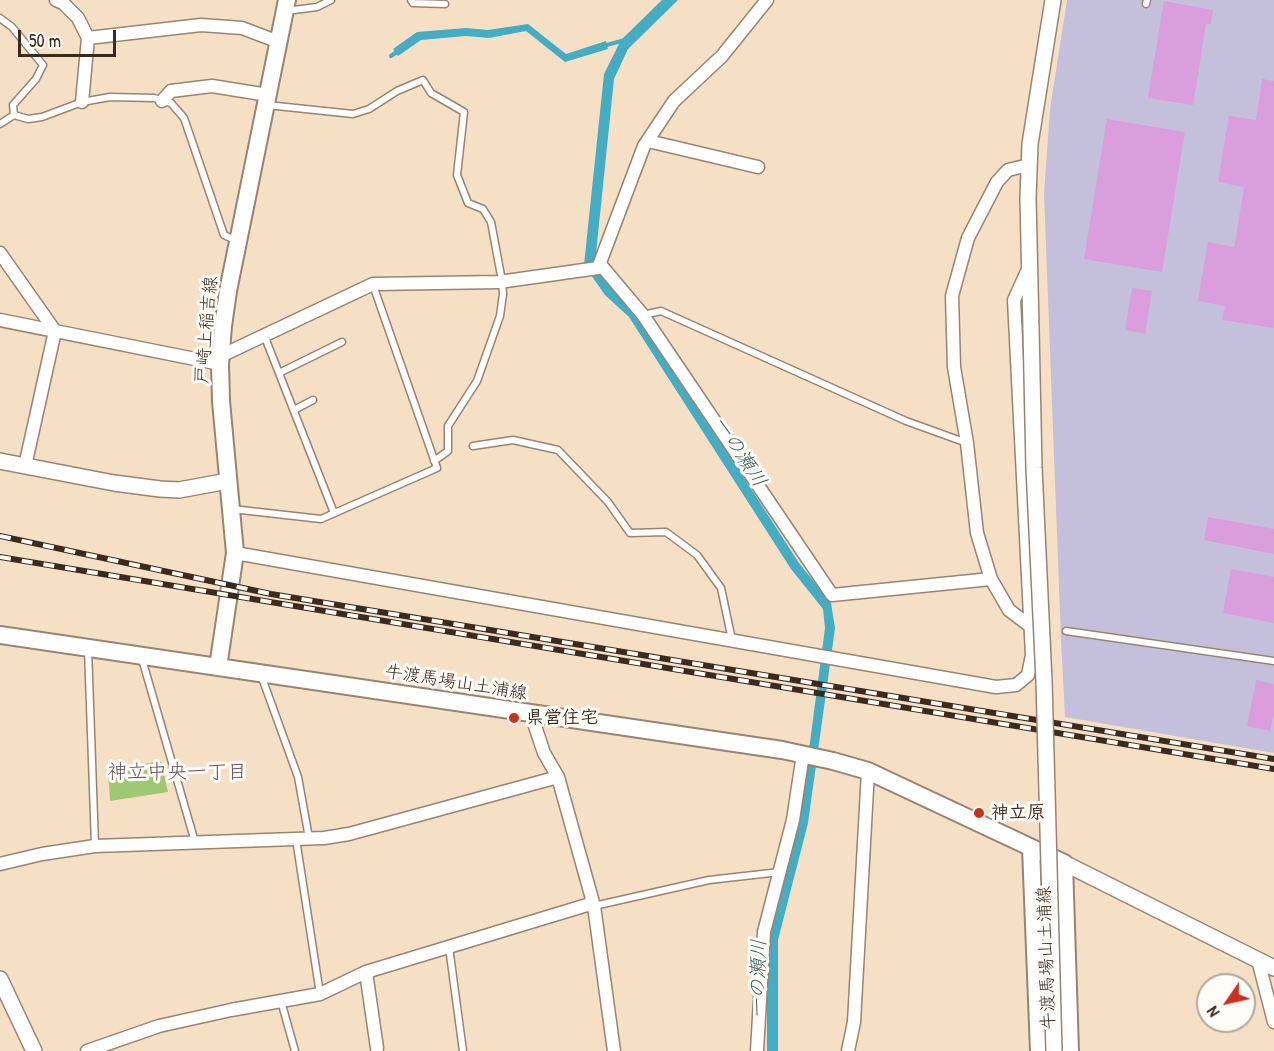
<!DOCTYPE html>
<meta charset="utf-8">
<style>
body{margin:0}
#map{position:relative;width:1274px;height:1051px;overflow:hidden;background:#f5dfc5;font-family:"Patrick Hand",sans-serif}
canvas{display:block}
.north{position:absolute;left:1196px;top:973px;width:60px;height:60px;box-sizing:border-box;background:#fdfcf7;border:2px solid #afa8a0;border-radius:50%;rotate:236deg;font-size:16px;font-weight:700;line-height:24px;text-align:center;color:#3b2a1e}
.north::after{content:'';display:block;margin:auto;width:21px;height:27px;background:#c8321e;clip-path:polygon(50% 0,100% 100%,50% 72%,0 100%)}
.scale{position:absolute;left:18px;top:30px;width:98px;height:27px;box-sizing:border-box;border:3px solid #3b2a1e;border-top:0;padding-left:8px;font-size:18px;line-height:21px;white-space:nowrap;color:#3b2a1e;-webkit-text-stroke:4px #fdfcf7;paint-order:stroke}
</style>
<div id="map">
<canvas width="1274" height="1051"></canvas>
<div class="north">N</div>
<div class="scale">50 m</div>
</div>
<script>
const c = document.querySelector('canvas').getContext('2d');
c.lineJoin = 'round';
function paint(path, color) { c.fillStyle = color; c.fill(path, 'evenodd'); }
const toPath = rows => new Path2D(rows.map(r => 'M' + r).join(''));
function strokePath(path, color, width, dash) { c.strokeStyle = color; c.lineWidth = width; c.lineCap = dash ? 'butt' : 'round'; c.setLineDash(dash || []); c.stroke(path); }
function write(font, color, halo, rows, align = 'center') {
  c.font = font + ' "Patrick Hand","Klee One",sans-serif'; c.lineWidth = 6; c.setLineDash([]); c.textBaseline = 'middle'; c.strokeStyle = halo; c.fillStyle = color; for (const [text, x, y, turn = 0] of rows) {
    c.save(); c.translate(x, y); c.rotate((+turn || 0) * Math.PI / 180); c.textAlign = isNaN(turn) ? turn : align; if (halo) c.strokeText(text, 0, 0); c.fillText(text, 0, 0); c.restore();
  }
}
const industrial = toPath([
 [1067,0,1274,0,1274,753,1065,717,1061,639,1044,194,1050,109]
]);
const green = toPath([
 [161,761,168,792,110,801,108,770]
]);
const water = toPath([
 [662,0,678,0,628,49,614,79,595,263,612,288,636,311,799,563,831,603,835,628,808,823,778,940,778,1051,767,1051,767,939,807,765,825,628,823,609,791,569,629,317,605,295,584,265,604,74,621,40],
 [528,24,566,54,606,41,608,49,565,62,526,31,489,38,466,36,421,40,398,56,393,49,417,32,466,28,488,30]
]);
const stream = toPath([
 [603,46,625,40],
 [391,56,398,51]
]);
const building = toPath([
 [1164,1,1213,10,1211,24,1206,24,1193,105,1148,98],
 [1262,79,1274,81,1274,328,1222,320,1225,306,1198,301,1208,242,1234,247,1235,243,1244,187,1218,182,1229,116,1256,120],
 [1107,119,1185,132,1162,272,1084,259],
 [1132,288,1152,291,1145,334,1125,330],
 [1208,517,1274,529,1274,554,1204,540],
 [1231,569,1274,577,1274,623,1223,613],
 [1256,680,1274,684,1274,711,1270,731,1247,726]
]);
const service = toPath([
 [411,0,413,3,445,4],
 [1146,4,1147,0],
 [286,11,317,7,331,0],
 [0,18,12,27,43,65,36,79,13,105,14,115,28,119,42,117,82,102,110,97,154,98,171,103,184,118,224,235,237,241],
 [267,105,353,114,369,109,397,91,423,80,431,93,464,112,457,175,468,203,483,209,491,222,502,281,503,294,500,316,477,381,448,426,448,451,434,461],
 [0,124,14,115],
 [643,315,661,311,906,421,967,443],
 [264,335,334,513],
 [279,373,342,342],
 [294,410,313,400],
 [473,446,513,440,558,450,608,502,630,533,666,532,697,555,721,588,732,640],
 [232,509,321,519,437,468,373,285],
 [1066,631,1274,661],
 [88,649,95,845],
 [142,659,195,842],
 [261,675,298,777,309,838],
 [296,839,320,994],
 [594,906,709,880,780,872],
 [449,947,463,1051],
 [281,1001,295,1051]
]);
const minor = toPath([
 [56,0,63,3,78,18,88,38,82,102],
 [88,38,201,25,242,28,279,42],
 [162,101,171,91,212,86,268,95],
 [648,141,758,167],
 [1029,165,1008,170,997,182,968,238,952,296,954,367,967,443,977,533,991,579,1009,610,1030,626],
 [0,253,55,331,25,466],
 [600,264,643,315,832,595,991,579],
 [0,320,220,364],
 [221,354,227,353,373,284,499,282,598,268,644,146,674,101,722,56,767,0],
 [235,553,996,687,1016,685,1028,675,1032,655,1014,300,1029,267],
 [531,714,544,753,558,777,594,906,614,1051],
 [0,864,42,854,95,846,324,838,349,834,558,777],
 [1258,960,1274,1022],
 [366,972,377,1048],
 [87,1051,159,1026,231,1010,320,994,366,972,587,905,594,906],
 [757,1051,764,932,793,820,803,754],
 [848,1051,854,1022,868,771]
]);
const tertiary = toPath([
 [1031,329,1028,198,1030,144,1053,0],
 [0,461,114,483,160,489,179,490,228,481],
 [1064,863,1274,968],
 [0,979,34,1051]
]);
const secondary = toPath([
 [0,635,782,750,833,761,868,771,1064,863,1070,1051],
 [218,667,235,553,221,401,220,364,223,326,228,291,287,0],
 [1031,848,1039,1051]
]);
const rail = toPath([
 [0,536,271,594,1274,759],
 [0,557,1274,769]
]);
const tertiaryBridge = toPath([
 [1031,329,1034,468,1044,681,1054,1051]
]);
const markers = [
 [514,718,6,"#c8321e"],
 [979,813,6,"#c8321e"]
];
const streetNames = [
 ["戸崎上稲吉線",207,330,-85],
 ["牛渡馬場山土浦線",456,683,9],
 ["牛渡馬場山土浦線",1047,958,-92]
];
const poiNames = [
 ["県営住宅",526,718],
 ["神立原",991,813]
];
const waterNames = [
 ["一の瀬川",739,452,57],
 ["一の瀬川",759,979,-89]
];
const neighbourhoodNames = [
 ["神立中央一丁目",177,773]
];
paint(industrial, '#c4c0db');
paint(green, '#9fc874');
paint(water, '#44adc3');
strokePath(stream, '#44adc3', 4);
paint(building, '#db9edd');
strokePath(service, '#988472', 9);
strokePath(minor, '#988472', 15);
strokePath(tertiary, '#988472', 18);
strokePath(secondary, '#988472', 20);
strokePath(service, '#fff', 6);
strokePath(minor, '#fff', 12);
strokePath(tertiary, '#fff', 15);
strokePath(secondary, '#fff', 16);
strokePath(rail, '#3b2a1e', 6);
strokePath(rail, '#fdfcf7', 4, [11]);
strokePath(tertiaryBridge, '#988472', 18, []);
strokePath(tertiaryBridge, '#fff', 15);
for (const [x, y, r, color] of markers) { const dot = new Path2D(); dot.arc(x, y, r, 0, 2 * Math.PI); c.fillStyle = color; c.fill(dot); strokePath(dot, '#fdfcf7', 2); }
write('18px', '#3b2a1e', '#fdfcf7', streetNames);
write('bold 18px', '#3b2a1e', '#fdfcf7', poiNames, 'left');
write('italic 20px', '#3f5e60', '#fdfcf7', waterNames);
write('20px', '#735361', '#fdfcf7', neighbourhoodNames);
</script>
